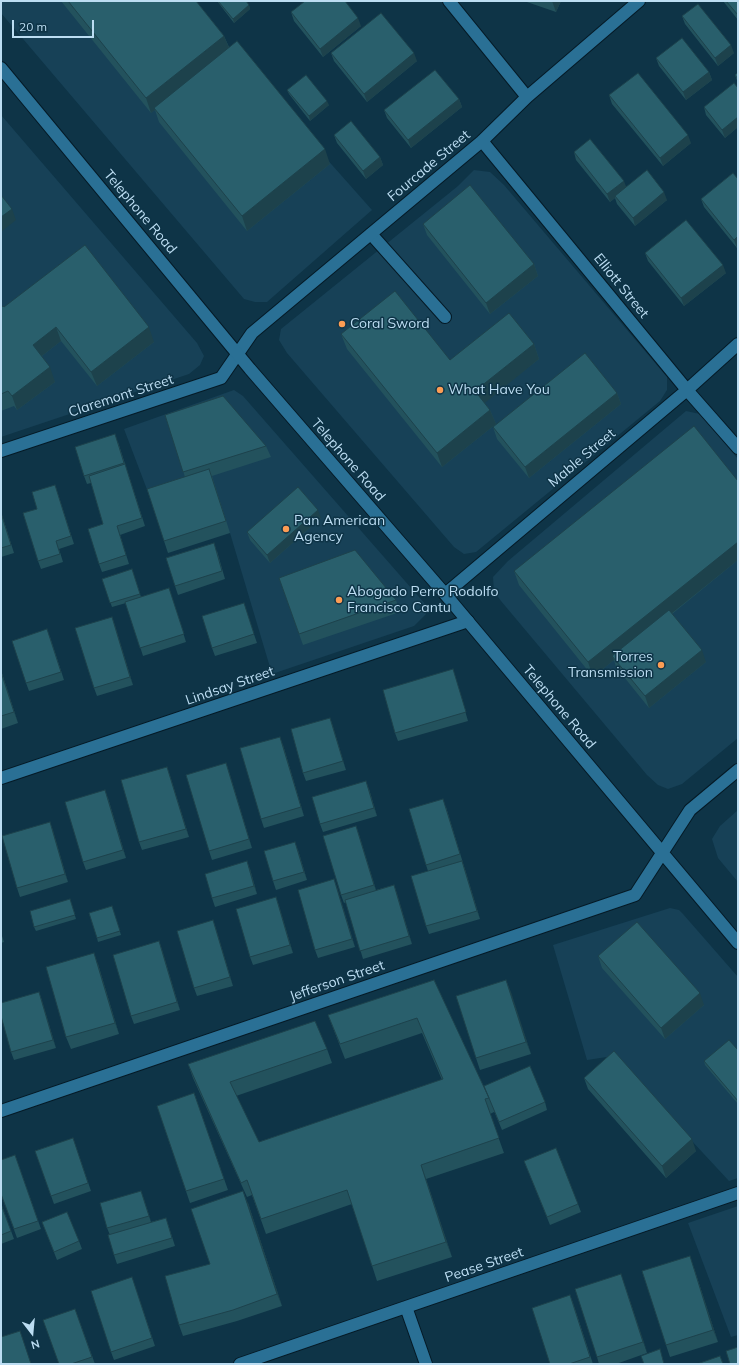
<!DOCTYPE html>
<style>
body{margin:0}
#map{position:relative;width:739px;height:1365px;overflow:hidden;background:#0e3447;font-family:Mulish,sans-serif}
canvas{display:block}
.frame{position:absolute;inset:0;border:2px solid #bcddf2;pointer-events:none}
.north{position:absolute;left:12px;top:1313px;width:40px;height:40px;-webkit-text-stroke:3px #0e3447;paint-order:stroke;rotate:164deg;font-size:11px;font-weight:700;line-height:16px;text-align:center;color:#bcddf2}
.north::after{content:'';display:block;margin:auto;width:14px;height:18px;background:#bcddf2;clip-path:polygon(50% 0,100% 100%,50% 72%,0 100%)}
.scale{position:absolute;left:12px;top:20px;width:82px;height:18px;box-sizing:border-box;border:2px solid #bcddf2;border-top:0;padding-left:5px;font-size:12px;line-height:14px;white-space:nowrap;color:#bcddf2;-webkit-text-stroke:3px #0e3447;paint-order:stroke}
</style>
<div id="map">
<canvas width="739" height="1365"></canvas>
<div class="frame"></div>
<div class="north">N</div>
<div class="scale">20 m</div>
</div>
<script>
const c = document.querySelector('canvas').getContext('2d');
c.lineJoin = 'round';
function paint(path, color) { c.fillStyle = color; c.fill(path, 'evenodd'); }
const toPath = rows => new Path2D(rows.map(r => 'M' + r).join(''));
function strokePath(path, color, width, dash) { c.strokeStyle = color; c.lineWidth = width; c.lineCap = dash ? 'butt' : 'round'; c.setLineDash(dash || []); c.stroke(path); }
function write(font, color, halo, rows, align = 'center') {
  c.font = font + ' Mulish,sans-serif'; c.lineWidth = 3; c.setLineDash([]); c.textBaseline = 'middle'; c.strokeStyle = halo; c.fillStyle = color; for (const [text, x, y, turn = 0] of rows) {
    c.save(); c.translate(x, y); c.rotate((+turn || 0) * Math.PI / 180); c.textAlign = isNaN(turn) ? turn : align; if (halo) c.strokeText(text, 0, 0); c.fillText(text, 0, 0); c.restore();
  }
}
const built = toPath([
 [1,1,190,1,230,50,372,210,267,302,255,302,244,299,1,13],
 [1,115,197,343,204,356,200,365,189,374,1,437],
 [474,170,490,172,504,185,667,377,667,390,660,401,476,552,464,554,454,547,287,353,279,340,281,329,458,186],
 [234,390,243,396,426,605,426,614,414,626,272,674,230,533,151,500,124,429],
 [686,411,700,414,738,459,738,738,682,784,668,789,658,785,647,775,501,601,494,591,493,577,508,561],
 [738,810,738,882,718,858,712,839,720,826],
 [670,908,679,910,683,914,738,977,738,1178,729,1181,613,1056,587,1060,553,945],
 [738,1206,738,1335,731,1337,688,1223]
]);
const lane = toPath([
 [371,234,445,317]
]);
const street = toPath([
 [449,1,527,97],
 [482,141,687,390,738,448],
 [1,451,221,378,252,333,482,141,527,97,639,1],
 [445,594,687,390,738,344],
 [1,778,468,621],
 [406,1307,426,1364],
 [240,1364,738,1193]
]);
const secondary = toPath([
 [1,68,250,369,445,594,738,943],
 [1,1111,635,895,690,810,738,770]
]);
const wall = toPath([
 [61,1,196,1,224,36,229,47,330,164,247,231,159,122,155,110,151,113],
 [217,1,246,1,249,5,250,9,234,23],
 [524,1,561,1,556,12],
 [723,1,738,1,738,20],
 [291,12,361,26,323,57,294,21],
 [682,16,734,53,718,66,685,24],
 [331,53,417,61,367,102,334,61],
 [656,58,709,72,712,80,686,100,659,66],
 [738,72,738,83,735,75],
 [738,88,738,127,725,138,706,115,704,107],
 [287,90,329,105,310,121,289,94],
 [609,95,691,143,663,166,612,104],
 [459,99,462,107,411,148,387,118,384,110],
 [334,135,380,157,383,165,366,179,337,143],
 [574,152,626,187,667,200,635,226,617,204,615,198,610,202,576,160],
 [733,173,737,248,704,207,701,199],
 [423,224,534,264,538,276,490,314,427,235],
 [645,253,726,273,684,306,648,261],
 [1,307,4,307,154,342,97,386,61,341,42,356,55,382,17,410,14,406,1,411],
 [341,334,450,360,534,344,539,359,484,402,490,410,496,424,442,467,347,349],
 [617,393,621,404,529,478,497,439,493,427],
 [165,415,266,446,271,457,212,476,230,533,168,553,164,541,185,477],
 [118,442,145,526,120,535,129,564,102,572,99,564,103,524,91,483,87,484,84,476],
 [55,485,74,544,59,549,63,562,41,569,38,561,37,509],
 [1,512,14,553,1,557],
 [321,518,270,563,250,540,247,532],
 [217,551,225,579,178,595,175,586],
 [738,560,672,614,706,662,649,708,616,667,614,660,593,677,519,585,514,571],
 [132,569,141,597,169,588,186,642,143,656,126,603,112,607,102,579],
 [279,578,396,600,400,612,303,645],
 [246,611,257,643,215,656,212,648],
 [112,617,133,685,97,696,94,688],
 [50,637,64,680,29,691,26,683],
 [453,669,468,721,398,741,395,733],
 [1,670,18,723,1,729],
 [330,718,346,770,306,781,303,773],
 [283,745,304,816,264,828,261,819],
 [226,763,252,848,212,860,209,851],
 [167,767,189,837,142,850,139,842],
 [369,789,377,816,323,832,320,824],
 [108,798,126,858,86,870,83,862],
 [446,807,480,919,429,934,426,926,428,871,426,865],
 [50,822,68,882,20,897,17,888],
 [356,826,376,890,394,885,412,944,363,959,346,902,344,903,341,895],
 [298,850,307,880,276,890,273,881],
 [250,869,257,894,215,907,212,898],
 [334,879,355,947,318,958,315,950],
 [276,897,293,953,253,965,250,957],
 [70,899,76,919,36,931,34,927],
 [112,906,121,935,98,942,97,938],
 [213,920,233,986,197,996,194,988],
 [1,933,4,942,1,943],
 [159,941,180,1010,134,1024,131,1016],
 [598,956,704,1005,665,1039,602,968],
 [98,964,119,1034,71,1049,66,1037],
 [434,980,484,1088,545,1102,547,1110,502,1130,494,1111,494,1112,490,1114,504,1153,426,1179,452,1257,377,1281,352,1204,266,1234,252,1195,247,1197,193,1078,188,1064,327,1049,332,1063,236,1096,259,1142,442,1080,422,1033,345,1059,328,1015],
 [506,980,531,1054,480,1070,476,1058],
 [39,992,56,1048,14,1060,11,1052],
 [738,1050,738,1104,705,1065,704,1061],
 [584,1078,696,1151,666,1178,588,1089],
 [194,1093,228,1190,190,1203,157,1106],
 [73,1138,91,1191,54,1204,35,1151],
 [15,1155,41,1229,17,1238,1,1194],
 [524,1161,578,1204,581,1212,550,1225],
 [141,1191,151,1222,166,1218,175,1246,117,1264,114,1255,110,1235,107,1228],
 [1,1203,14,1239,1,1244],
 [248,1203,282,1306,237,1321,183,1336,179,1325,210,1264],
 [42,1222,79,1241,82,1249,57,1260],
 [694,1268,718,1342,670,1357,666,1345],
 [135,1286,155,1346,114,1360,111,1352],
 [625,1286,647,1353,616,1364,599,1364,597,1357],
 [570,1295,573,1303,593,1364,550,1364],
 [75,1309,95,1364,59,1364]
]);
const shadedWall = toPath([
 [552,1,561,1,556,12],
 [249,5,250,9,234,23,233,19],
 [358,18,361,26,323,57,320,49],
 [224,36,230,50,154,108,155,110,151,113,146,98],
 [731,45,734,53,718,66,715,58],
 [414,53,417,61,367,102,364,94],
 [709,72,712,80,686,100,683,92],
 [459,99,462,107,411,148,408,140],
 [327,101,329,105,310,121,309,116],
 [738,117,738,127,725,138,722,130],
 [688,135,691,143,663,166,660,158],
 [325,149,330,164,247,231,242,216],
 [380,157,383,165,366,179,363,171],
 [624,181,627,189,615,196,615,198,610,202,607,194],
 [664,192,667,200,635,226,633,218],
 [12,209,16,220,1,232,1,217],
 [738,236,738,247,737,248,734,240],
 [534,264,538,276,490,314,486,303],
 [723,265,726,273,684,306,681,298],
 [56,327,61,341,38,359,33,345],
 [149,327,154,342,97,386,91,372],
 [534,344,539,359,481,406,475,391],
 [50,367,55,382,17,410,12,396],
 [617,393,621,404,529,478,525,467],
 [490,410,496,424,442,467,437,453],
 [318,510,321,518,270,563,267,555],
 [738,542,738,560,615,659,612,656,614,660,593,677,588,662],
 [112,617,115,625,133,685,130,677],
 [702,650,706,662,649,708,645,696],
 [1,670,18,723,14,712],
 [330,718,333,726,346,770,343,761],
 [280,737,283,745,304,816,301,807],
 [226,763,229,771,252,848,249,839],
 [167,767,170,775,189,837,186,829],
 [366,781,369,789,377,816,374,808],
 [105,790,108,798,126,858,123,850],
 [50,822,53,830,68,882,65,874],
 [356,826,359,834,377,893,374,885],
 [295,842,298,850,307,880,304,872],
 [247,861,250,869,257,894,254,886],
 [462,861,465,869,480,919,477,911],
 [334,879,337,887,355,947,352,939],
 [394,885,397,893,412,944,409,936],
 [276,897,279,905,293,953,290,945],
 [213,920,216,928,233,986,230,977],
 [159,941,162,949,180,1010,177,1002],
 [94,953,98,964,119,1034,115,1023],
 [506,980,511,992,531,1054,526,1042],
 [39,992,42,1000,56,1048,53,1040],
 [700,993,704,1005,665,1039,661,1028],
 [692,1139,696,1151,666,1178,662,1166],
 [421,1165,426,1179,452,1257,446,1242],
 [141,1191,144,1199,152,1224,149,1216],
 [243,1191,248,1203,282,1306,277,1294],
 [690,1256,694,1268,718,1342,713,1330],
 [621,1274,625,1286,648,1354,643,1342]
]);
const building = toPath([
 [68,1,196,1,224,36,146,98,68,1],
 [218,1,246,1,249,5,233,19,218,1],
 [305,1,345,1,358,18,320,49,291,12,305,1],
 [726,1,738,1,738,15,726,1],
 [698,4,731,45,715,58,682,16,698,4],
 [381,13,414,53,364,94,331,53,381,13],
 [682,38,709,72,683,92,656,58,682,38],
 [237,41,325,149,242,216,154,108,237,41],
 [435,70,459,99,408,140,384,110,435,70],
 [738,72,738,79,735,75,738,72],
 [638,73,688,135,660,158,609,95,638,73],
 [306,75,327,101,309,116,287,90,306,75],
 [734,83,738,88,738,117,722,130,704,107,734,83],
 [351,121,380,157,363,171,334,135,351,121],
 [590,139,624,181,607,194,574,152,590,139],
 [647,170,664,192,633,218,615,196,647,170],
 [733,173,738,179,738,236,734,240,701,199,733,173],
 [470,185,534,264,486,303,423,224,470,185],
 [1,195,12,209,1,217,1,195],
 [686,220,723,265,681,298,645,253,686,220],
 [85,245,149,327,91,372,56,327,33,345,50,367,12,396,8,391,1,394,1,307,3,306,4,307,85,245],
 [395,291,450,360,509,313,534,344,475,391,490,410,437,453,341,334,395,291],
 [585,353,617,393,525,467,493,427,585,353],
 [223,396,266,446,183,472,165,415,223,396],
 [694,426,738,481,738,542,588,662,514,571,694,426],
 [115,434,124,463,84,476,75,447,115,434],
 [125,464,142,518,117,526,126,555,99,564,88,529,103,524,89,476,125,464],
 [209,469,226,521,164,541,147,489,209,469],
 [55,485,71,536,56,541,60,554,38,561,23,513,37,509,32,492,55,485],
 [298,487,318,510,267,555,247,532,298,487],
 [1,513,11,545,1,548,1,513],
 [214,543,222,571,175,586,166,558,214,543],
 [355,550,396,600,299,634,279,578,355,550],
 [132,569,140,594,110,603,102,579,132,569],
 [169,588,184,634,140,648,125,602,169,588],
 [244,603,254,634,212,648,202,616,244,603],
 [669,610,702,650,645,696,612,656,669,610],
 [112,617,130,677,94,688,75,628,112,617],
 [47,629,61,672,26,683,12,641,47,629],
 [453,669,466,712,395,733,383,690,453,669],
 [1,672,14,712,1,716,1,672],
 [330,718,343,761,303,773,291,729,330,718],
 [280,737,301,807,261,819,240,748,280,737],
 [226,763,249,839,209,851,186,775,226,763],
 [167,767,186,829,139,842,121,780,167,767],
 [366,781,374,808,320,824,312,797,366,781],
 [105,790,123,850,83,862,65,802,105,790],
 [443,799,460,854,426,865,409,809,443,799],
 [50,822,65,874,17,888,2,836,50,822],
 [356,826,374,885,341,895,323,836,356,826],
 [295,842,304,872,273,881,264,851,295,842],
 [247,861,254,886,212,898,205,874,247,861],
 [462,861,477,911,426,926,411,876,462,861],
 [334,879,352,939,315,950,298,890,334,879],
 [394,885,409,936,360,951,345,900,394,885],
 [276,897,290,945,250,957,236,909,276,897],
 [70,899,75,915,34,927,30,911,70,899],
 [112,906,120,931,97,938,89,913,112,906],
 [213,920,230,977,194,988,177,931,213,920],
 [637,922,700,993,661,1028,598,956,637,922],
 [159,941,177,1002,131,1016,113,955,159,941],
 [94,953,115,1023,66,1037,46,967,94,953],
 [434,980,489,1098,485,1099,499,1138,421,1165,446,1242,372,1266,347,1190,261,1219,247,1180,241,1183,188,1064,315,1021,327,1049,230,1082,259,1142,443,1079,417,1018,340,1044,328,1015,434,980],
 [506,980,526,1042,476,1058,456,996,506,980],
 [39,992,53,1040,11,1052,1,1016,1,1003,39,992],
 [729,1040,738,1050,738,1101,704,1061,729,1040],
 [614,1051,692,1139,662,1166,584,1078,614,1051],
 [530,1066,545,1102,499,1122,484,1086,530,1066],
 [194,1093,224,1179,186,1191,157,1106,194,1093],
 [73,1138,88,1183,51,1196,35,1151,73,1138],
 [556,1148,578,1204,547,1217,524,1161,556,1148],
 [15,1155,38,1221,14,1229,1,1194,1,1160,15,1155],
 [141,1191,149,1216,107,1228,100,1203,141,1191],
 [243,1191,277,1294,233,1310,179,1325,165,1276,210,1264,191,1209,243,1191],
 [1,1204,11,1231,1,1235,1,1204],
 [67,1212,79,1241,54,1252,42,1222,67,1212],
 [166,1218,172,1238,114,1255,108,1235,166,1218],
 [690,1256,713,1330,666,1345,642,1271,690,1256],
 [621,1274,643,1342,597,1357,575,1289,621,1274],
 [132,1277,152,1338,111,1352,91,1291,132,1277],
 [570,1295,590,1357,569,1364,550,1364,532,1308,570,1295],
 [75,1309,92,1357,71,1364,59,1364,43,1320,75,1309],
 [20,1331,31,1364,1,1364,1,1337,20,1331],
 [738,1347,738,1364,730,1364,726,1351,738,1347],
 [660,1349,664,1364,644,1364,641,1356,660,1349],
 [720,1356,723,1364,697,1364,720,1356]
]);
const markers = [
 [342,324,4,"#fc9d54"],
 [440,390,4,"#fc9d54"],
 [286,529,4,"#fc9d54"],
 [339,600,4,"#fc9d54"],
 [661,665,4,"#fc9d54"]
];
const streetNames = [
 ["Fourcade Street",429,166,-40],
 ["Telephone Road",140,212,50],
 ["Elliott Street",621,286,51],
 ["Claremont Street",121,396,-18],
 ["Mable Street",582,458,-40],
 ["Telephone Road",348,460,49],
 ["Lindsay Street",230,686,-19],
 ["Telephone Road",559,707,50],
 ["Jefferson Street",337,981,-19],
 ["Pease Street",484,1265,-19]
];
const poiNames = [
 ["Coral Sword",350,324],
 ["What Have You",448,390],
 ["Pan American",294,521],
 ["Agency",294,537],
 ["Abogado Perro Rodolfo",347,592],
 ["Francisco Cantu",347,608],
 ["Torres",653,657,"right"],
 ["Transmission",653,673,"right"]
];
paint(built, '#174157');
strokePath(lane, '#051a26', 14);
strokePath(street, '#051a26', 14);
strokePath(secondary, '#051a26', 14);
strokePath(lane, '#2a7095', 12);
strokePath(street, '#2a7095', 12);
strokePath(secondary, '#2a7095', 12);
paint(wall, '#23525d');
paint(shadedWall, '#1d424c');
paint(building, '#295f6c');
strokePath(building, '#1d424c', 1);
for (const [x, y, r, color] of markers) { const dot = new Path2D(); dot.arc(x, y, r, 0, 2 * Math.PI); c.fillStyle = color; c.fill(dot); strokePath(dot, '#0e3447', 1.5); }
write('14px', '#bcddf2', '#0e3447', streetNames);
write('14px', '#bcddf2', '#0e3447', poiNames, 'left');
</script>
